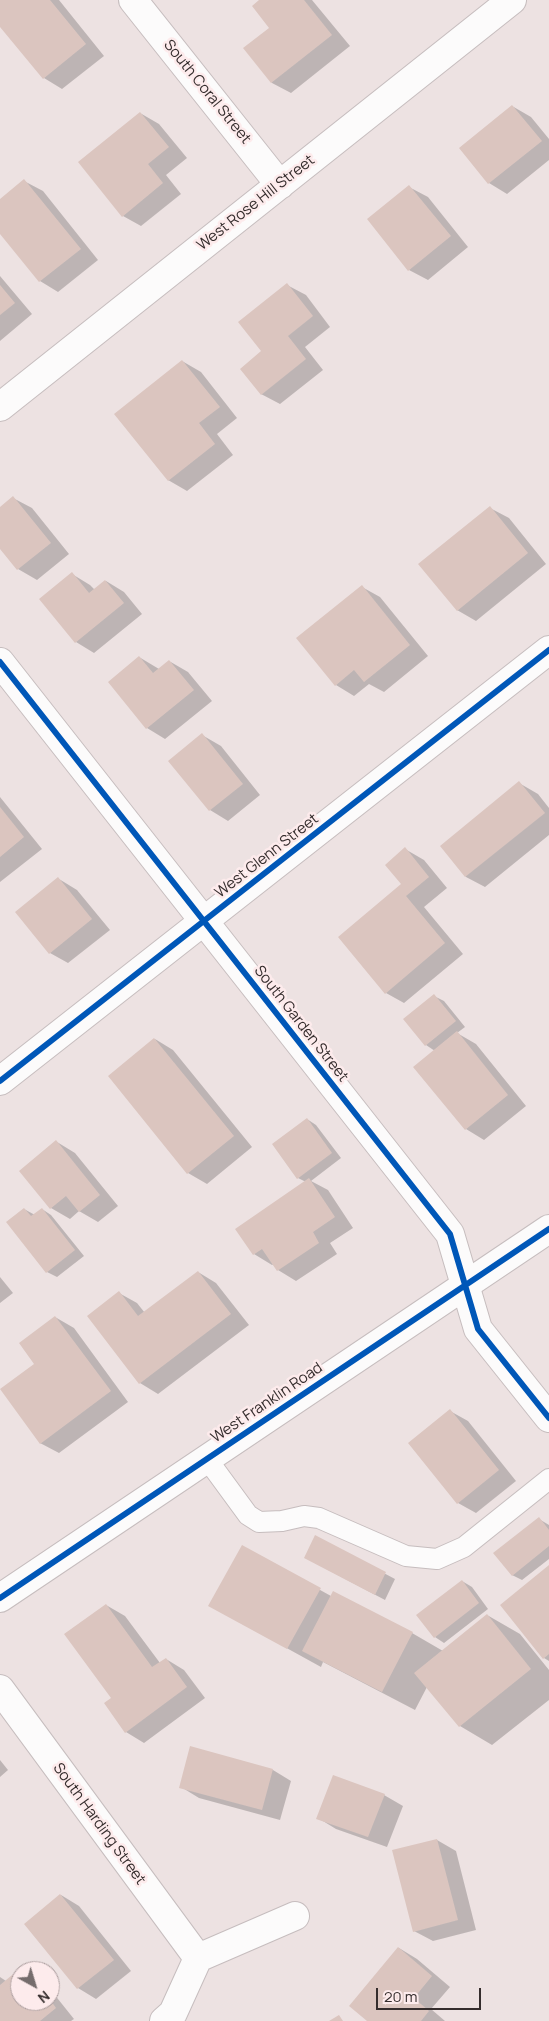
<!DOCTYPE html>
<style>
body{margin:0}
#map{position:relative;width:549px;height:2021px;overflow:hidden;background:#ede2e2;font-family:Manrope,sans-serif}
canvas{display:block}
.north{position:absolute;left:10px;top:1961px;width:50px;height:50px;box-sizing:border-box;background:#fdebec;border:1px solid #ad9fa0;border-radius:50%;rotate:141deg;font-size:14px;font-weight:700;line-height:20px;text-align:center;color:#352d2d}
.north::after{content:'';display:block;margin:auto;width:18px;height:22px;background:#756c6c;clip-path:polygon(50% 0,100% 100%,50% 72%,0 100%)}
.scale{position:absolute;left:376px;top:1988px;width:105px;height:22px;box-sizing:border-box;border:2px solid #352d2d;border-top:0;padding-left:6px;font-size:15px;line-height:18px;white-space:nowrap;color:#352d2d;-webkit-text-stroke:4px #fdebec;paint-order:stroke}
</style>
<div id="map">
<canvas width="549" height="2021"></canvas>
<div class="north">N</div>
<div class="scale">20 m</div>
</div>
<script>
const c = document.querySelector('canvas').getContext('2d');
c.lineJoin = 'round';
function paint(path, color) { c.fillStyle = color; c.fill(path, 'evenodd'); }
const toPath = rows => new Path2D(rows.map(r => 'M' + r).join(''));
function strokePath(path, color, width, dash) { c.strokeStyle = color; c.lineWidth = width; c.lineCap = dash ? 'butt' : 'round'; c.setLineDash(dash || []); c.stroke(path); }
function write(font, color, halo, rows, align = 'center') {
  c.font = font + ' Manrope,sans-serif'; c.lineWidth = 5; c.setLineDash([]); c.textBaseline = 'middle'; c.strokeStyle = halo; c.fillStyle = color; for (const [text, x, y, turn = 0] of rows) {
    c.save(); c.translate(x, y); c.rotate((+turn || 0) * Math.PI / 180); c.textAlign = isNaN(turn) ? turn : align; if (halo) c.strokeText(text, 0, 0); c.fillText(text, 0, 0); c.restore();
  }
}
const shadow = toPath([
 [0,0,59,0,104,56,62,89,44,78,0,25],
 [261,0,312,0,350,46,291,93,272,83,245,48,271,28],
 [512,106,531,117,549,139,549,160,507,194,489,183,460,148],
 [140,113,159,124,187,158,166,175,181,194,141,226,123,216],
 [24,181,43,191,98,260,58,292,40,281,0,232,0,201],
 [409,187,428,197,468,247,428,280,409,270],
 [0,276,32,314,0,341],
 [287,285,306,295,330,327,305,347,323,370,280,404,261,394,263,352],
 [182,361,201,372,237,418,217,434,233,455,187,491,168,480],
 [13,498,32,508,69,554,37,580,18,569,0,547,0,508],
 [490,508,509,518,546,564,476,621,457,610],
 [72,574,90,585,95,590,106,581,124,592,142,614,94,653,76,642],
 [362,587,380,597,428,656,384,692,369,684,354,696,336,685],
 [139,657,159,669,169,661,188,672,212,701,165,739,147,728],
 [202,735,221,746,260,795,228,821,210,810],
 [519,783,538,794,549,808,549,835,485,887,466,877,441,846],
 [0,797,42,849,0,882],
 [405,849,424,860,447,888,424,907,463,954,404,1003,386,993,403,885],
 [59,879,77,890,110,930,68,963,50,953],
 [434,996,444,1001,465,1027,457,1033,476,1044,526,1106,484,1140,466,1129,435,1051,426,1045],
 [155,1039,173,1050,252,1147,207,1184,188,1173],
 [307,1119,316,1125,341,1158,311,1181,328,1190,353,1228,330,1243,337,1254,296,1281,278,1270,274,1264,272,1265,254,1254,306,1182,298,1178],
 [57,1142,75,1153,118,1206,98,1222,79,1211,70,1219,51,1208,21,1171],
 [24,1209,35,1215,42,1209,51,1215,84,1256,57,1277,47,1272],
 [198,1272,216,1283,249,1325,158,1394,140,1383,119,1293,137,1303,145,1313],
 [0,1277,13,1293,0,1303],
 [55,1317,74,1328,128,1402,59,1453,40,1443,35,1364],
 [450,1411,468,1421,516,1481,476,1513,458,1503],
 [539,1519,549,1525,549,1559,522,1580,512,1575],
 [316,1537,395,1579,385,1600,315,1563],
 [242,1547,331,1596,412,1633,443,1651,487,1615,520,1634,549,1670,549,1700,492,1745,460,1726,427,1687,415,1710,323,1662,321,1667,243,1624],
 [549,1567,549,1661,544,1658],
 [462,1581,472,1587,488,1609,444,1643,435,1637],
 [106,1605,125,1616,160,1663,166,1659,184,1670,205,1698,144,1743,126,1732,113,1698],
 [0,1760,8,1770,0,1777],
 [273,1770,291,1781,280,1820,199,1798,181,1787],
 [384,1795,403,1806,387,1847,336,1829,318,1818],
 [437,1840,456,1851,476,1930,433,1941,414,1931],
 [61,1895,79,1906,131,1971,96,1999,78,1988],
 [399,1948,417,1959,450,1987,431,2009,445,2021,369,2021],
 [23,1968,28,1971,20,1971,20,2001,50,2001,50,1989,74,2019,71,2021,0,2021,0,1977,6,1981]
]);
const building = toPath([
 [0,0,50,0,86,44,43,79,0,27],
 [259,0,304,0,332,35,271,83,243,48,269,28,252,6],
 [512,105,542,141,488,184,459,148],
 [140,112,169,147,148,164,163,183,122,217,78,162],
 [24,179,81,249,39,282,0,234,0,199],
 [409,185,451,236,408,271,367,219],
 [287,283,313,316,288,336,306,359,261,395,240,369,261,351,238,322],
 [0,285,15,303,0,315],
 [182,360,220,407,199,423,215,444,168,481,114,414],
 [13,496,51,543,17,570,0,549,0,507],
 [490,506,528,553,457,611,418,564],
 [72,572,89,593,105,580,124,603,75,643,39,599],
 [362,585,410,645,364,682,354,670,335,686,296,638],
 [139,656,153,673,169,660,194,690,146,729,108,682],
 [202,733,243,784,209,811,168,761],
 [519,781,545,813,465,877,440,846],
 [0,807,24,837,0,857],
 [405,847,429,877,406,896,445,943,385,994,338,937,401,884,385,865],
 [58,877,92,919,49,954,15,912],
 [434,994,456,1021,425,1046,403,1019],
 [457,1031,508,1095,465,1130,413,1067],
 [154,1038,234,1136,187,1174,108,1076],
 [307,1118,332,1153,297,1179,272,1144],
 [56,1140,100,1195,79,1212,66,1196,50,1209,19,1171],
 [309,1178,335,1217,313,1232,319,1243,277,1271,262,1249,253,1255,235,1229],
 [24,1208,31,1216,42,1208,75,1250,46,1273,6,1222],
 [198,1271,231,1314,139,1384,87,1316,119,1291,138,1316],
 [55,1316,111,1391,40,1444,0,1389,34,1364,19,1343],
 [450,1409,499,1470,457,1504,408,1443],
 [539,1517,549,1530,549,1546,512,1576,493,1553],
 [315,1535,386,1572,375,1595,304,1558],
 [242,1545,321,1588,287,1649,208,1606],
 [549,1565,549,1654,543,1659,500,1605],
 [462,1580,479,1603,434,1638,416,1615],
 [333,1591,413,1632,382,1692,302,1651],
 [106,1604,152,1667,166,1658,187,1687,125,1733,104,1703,111,1698,64,1634],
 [487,1614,531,1669,459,1727,414,1673],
 [190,1746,273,1769,262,1810,179,1788],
 [333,1775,385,1794,368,1837,316,1819],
 [437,1839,458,1920,413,1932,392,1850],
 [60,1894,114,1960,77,1989,24,1924],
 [398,1947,432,1976,414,1998,429,2011,421,2021,367,2021,349,2006],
 [23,1966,26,1971,20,1971,20,2001,51,2001,56,2008,40,2021,0,2021,0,1985],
 [339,2015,343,2021,329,2021]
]);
const service = toPath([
 [207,1459,248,1515,259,1522,282,1521,304,1516,319,1518,406,1556,437,1559,464,1547,549,1479]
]);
const minor = toPath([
 [133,0,280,185],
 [0,407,512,0],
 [0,662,450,1234,478,1329,549,1418],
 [0,1081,549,650],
 [0,1689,198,1958],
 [164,2021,173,2013,198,1958,295,1916]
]);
const tertiary = toPath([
 [0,1598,549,1229]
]);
const cycleway = toPath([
 [0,662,450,1234,478,1329,549,1418],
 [0,1081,549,650],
 [0,1598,549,1229]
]);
const streetNames = [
 ["South Coral Street",207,92,51],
 ["West Rose Hill Street",256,203,-38],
 ["West Glenn Street",267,856,-38],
 ["South Garden Street",301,1024,52],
 ["West Franklin Road",267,1403,-34],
 ["South Harding Street",99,1824,54]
];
paint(shadow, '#0003');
paint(building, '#dbc5bf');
strokePath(service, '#c6bdbe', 22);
strokePath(minor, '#c6bdbe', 30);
strokePath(tertiary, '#c6bdbe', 30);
strokePath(service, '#fcfbfb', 20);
strokePath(minor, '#fcfbfb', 28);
strokePath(tertiary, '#fcfbfb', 28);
strokePath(cycleway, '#0057b8', 6);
write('15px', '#352d2d', '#fdebec', streetNames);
</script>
